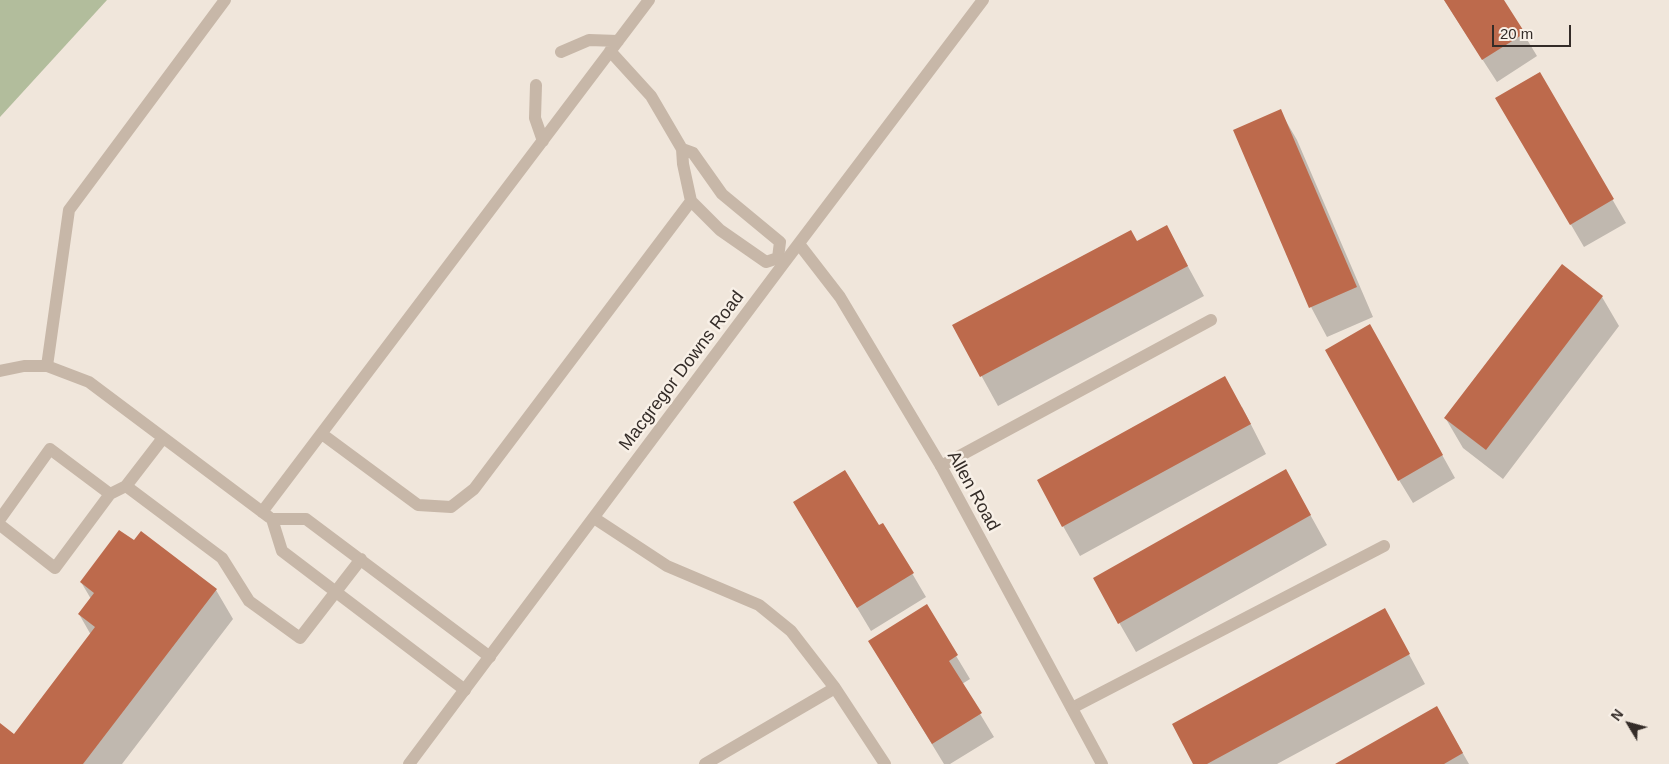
<!DOCTYPE html>
<style>
body{margin:0}
#map{position:relative;width:1669px;height:764px;overflow:hidden;background:#f0e6db;font-family:Helvetica,sans-serif}
canvas{display:block}
.north{position:absolute;left:1604px;top:699px;width:50px;height:50px;-webkit-text-stroke:4px #f8f0e7;paint-order:stroke;rotate:307deg;font-size:14px;font-weight:700;line-height:20px;text-align:center;color:#342c28}
.north::after{content:'';display:block;margin:auto;width:18px;height:22px;background:#342c28;clip-path:polygon(50% 0,100% 100%,50% 72%,0 100%)}
.scale{position:absolute;left:1492px;top:25px;width:79px;height:22px;box-sizing:border-box;border:2px solid #342c28;border-top:0;padding-left:6px;font-size:15px;line-height:18px;white-space:nowrap;color:#342c28;-webkit-text-stroke:4px #f8f0e7;paint-order:stroke}
</style>
<div id="map">
<canvas width="1669" height="764"></canvas>
<div class="north">N</div>
<div class="scale">20 m</div>
</div>
<script>
const c = document.querySelector('canvas').getContext('2d');
c.lineJoin = 'round';
function paint(path, color) { c.fillStyle = color; c.fill(path, 'evenodd'); }
const toPath = rows => new Path2D(rows.map(r => 'M' + r).join(''));
function strokePath(path, color, width, dash) { c.strokeStyle = color; c.lineWidth = width; c.lineCap = dash ? 'butt' : 'round'; c.setLineDash(dash || []); c.stroke(path); }
function write(font, color, halo, rows, align = 'center') {
  c.font = font + ' Helvetica,sans-serif'; c.lineWidth = 5; c.setLineDash([]); c.textBaseline = 'middle'; c.strokeStyle = halo; c.fillStyle = color; for (const [text, x, y, turn = 0] of rows) {
    c.save(); c.translate(x, y); c.rotate((+turn || 0) * Math.PI / 180); c.textAlign = isNaN(turn) ? turn : align; if (halo) c.strokeText(text, 0, 0); c.fillText(text, 0, 0); c.restore();
  }
}
const green = toPath([
 [0,0,107,0,0,117]
]);
const shadow = toPath([
 [1444,0,1503,0,1537,56,1497,82],
 [1539,73,1626,223,1584,247,1497,98],
 [1280,111,1297,140,1373,317,1327,337,1311,307,1235,130],
 [1166,226,1204,296,998,406,954,326,1137,242],
 [1602,297,1619,326,1503,479,1463,448,1446,419],
 [1383,349,1455,478,1413,503,1399,480],
 [1242,407,1266,454,1080,556,1063,526],
 [1302,500,1327,545,1136,652,1094,579],
 [883,524,926,597,871,631,808,526,878,527],
 [81,582,216,590,233,619,122,764,0,764,0,725,14,735,91,635,79,614,91,599],
 [926,606,970,679,962,684,994,737,950,764,944,764,883,664],
 [1385,610,1425,684,1277,764,1195,764],
 [1437,708,1469,764,1337,764]
]);
const building = toPath([
 [1444,0,1504,0,1525,33,1482,60],
 [1540,72,1614,199,1570,225,1495,98],
 [1281,109,1357,287,1309,308,1233,130],
 [1167,225,1188,266,980,377,952,325,1131,230,1137,241],
 [1562,264,1603,296,1486,450,1444,418],
 [1370,324,1443,455,1398,481,1325,350],
 [1225,376,1251,424,1062,527,1037,480],
 [1286,469,1311,515,1118,624,1093,578],
 [845,470,879,525,883,523,914,573,857,608,793,502],
 [119,530,134,540,141,531,217,589,83,764,0,764,0,723,14,734,95,627,78,614,94,593,80,582],
 [927,604,958,655,949,661,982,713,932,744,868,641],
 [1385,608,1410,654,1207,764,1193,764,1172,724],
 [1437,706,1463,753,1444,764,1335,764]
]);
const service = toPath([
 [610,51,651,96,682,149,683,164,691,201,720,230,766,262,778,258],
 [561,52,589,40,618,41],
 [536,85,535,118,543,141],
 [682,149,693,153,722,194,780,242,778,258],
 [47,366,69,210,225,0],
 [0,371,24,366,47,366,89,382,269,517],
 [322,434,418,505,451,507,474,489,691,201],
 [941,466,1211,320],
 [126,486,163,438],
 [262,512,649,0],
 [594,518,667,566,759,605,791,631,835,688,885,764],
 [0,519,50,449,110,494],
 [0,525,55,568,110,494,126,486,222,558,249,601,300,638,361,559],
 [465,690,282,551,272,519,306,519,490,657],
 [1072,708,1384,546],
 [705,764,835,688]
]);
const tertiary = toPath([
 [799,244,840,297,941,466,1102,764],
 [409,764,784,263,983,0]
]);
const streetNames = [
 ["Macgregor Downs Road",682,371,-53],
 ["Allen Road",973,491,61]
];
paint(green, '#b2bd9c');
paint(shadow, '#0003');
paint(building, '#bd6a4c');
strokePath(service, '#c7b7a8', 12);
strokePath(tertiary, '#c7b7a8', 12);
write('18px', '#342c28', '#f8f0e7', streetNames);
</script>
